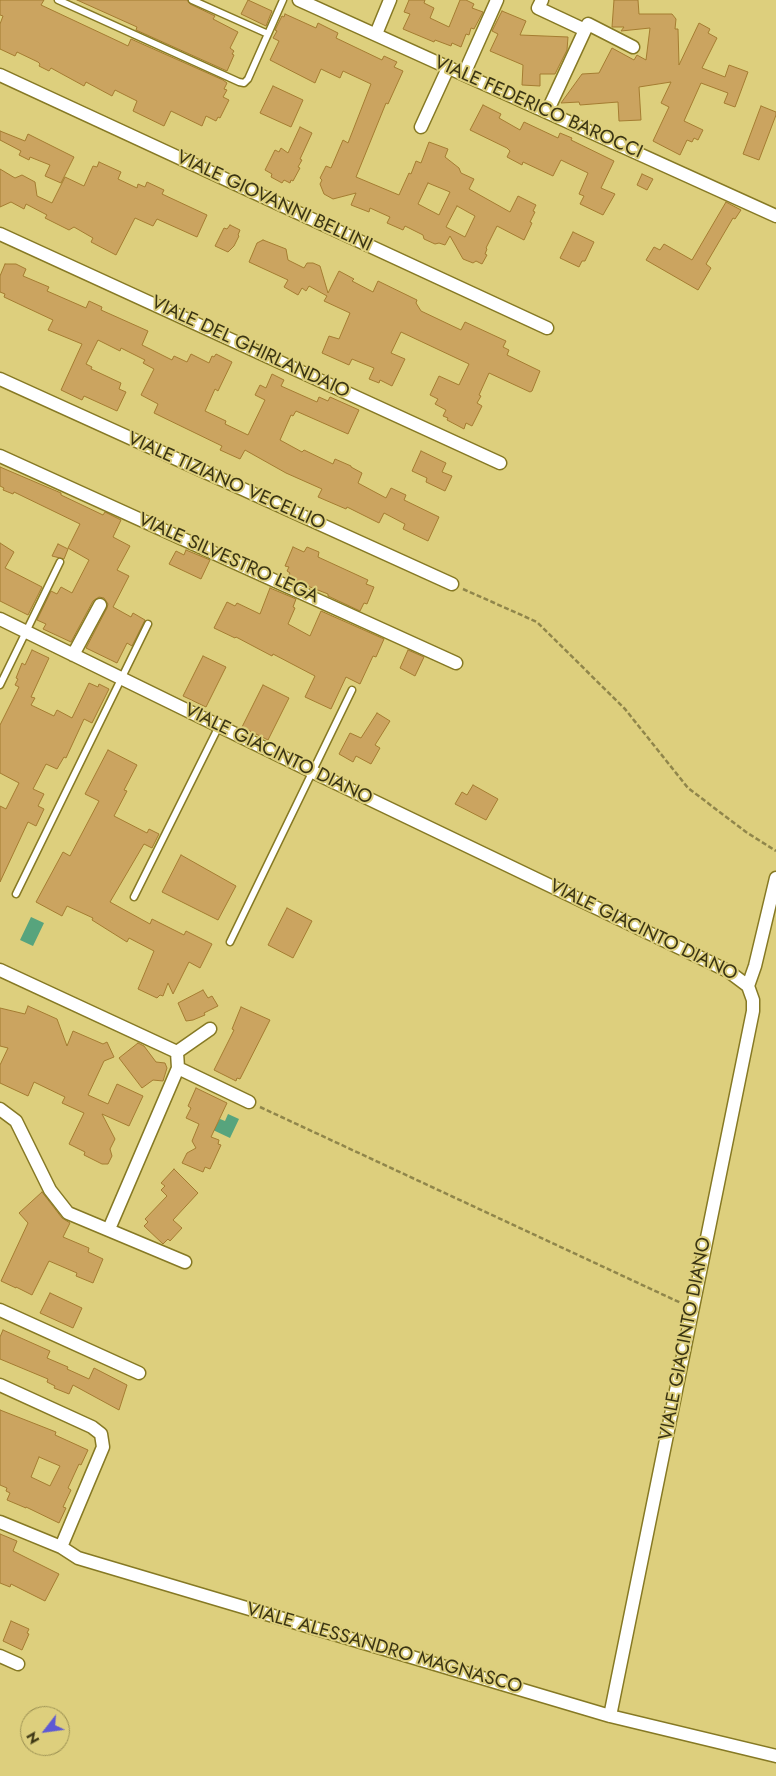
<!DOCTYPE html>
<style>
body{margin:0}
#map{position:relative;width:776px;height:1776px;overflow:hidden;background:#ddcf7d;font-family:Jost,sans-serif}
canvas{display:block}
.north{position:absolute;left:20px;top:1706px;width:50px;height:50px;box-sizing:border-box;background:#ddcf7d;border:1px solid #9c9153;border-radius:50%;rotate:240deg;font-size:14px;font-weight:700;line-height:20px;text-align:center;color:#3b3513}
.north::after{content:'';display:block;margin:auto;width:18px;height:22px;background:#5e5ad3;clip-path:polygon(50% 0,100% 100%,50% 72%,0 100%)}
</style>
<div id="map">
<canvas width="776" height="1776"></canvas>
<div class="north">N</div>
</div>
<script>
const c = document.querySelector('canvas').getContext('2d');
c.lineJoin = 'round';
function paint(path, color) { c.fillStyle = color; c.fill(path, 'evenodd'); }
const toPath = rows => new Path2D(rows.map(r => 'M' + r).join(''));
function strokePath(path, color, width, dash) { c.strokeStyle = color; c.lineWidth = width; c.lineCap = dash ? 'butt' : 'round'; c.setLineDash(dash || []); c.stroke(path); }
function write(font, color, halo, rows, align = 'center') {
  c.font = font + ' Jost,sans-serif'; c.lineWidth = 4; c.setLineDash([]); c.textBaseline = 'middle'; c.strokeStyle = halo; c.fillStyle = color; for (const [text, x, y, turn = 0] of rows) {
    c.save(); c.translate(x, y); c.rotate((+turn || 0) * Math.PI / 180); c.textAlign = isNaN(turn) ? turn : align; if (halo) c.strokeText(text, 0, 0); c.fillText(text, 0, 0); c.restore();
  }
}
const water = toPath([
 [31,917,44,923,33,946,20,940],
 [228,1114,239,1119,230,1138,213,1130,220,1119,225,1121]
]);
const building = toPath([
 [0,0,44,0,41,5,122,43,128,46,131,39,223,80,227,83,224,89,227,90,223,97,229,100,220,118,218,117,216,121,206,116,202,126,171,111,164,126,133,111,137,101,115,90,112,96,86,82,84,86,51,68,49,71,39,66,40,64,38,62,17,52,15,56,0,49,0,24,3,16,0,15,0,0],
 [77,0,187,0,190,4,215,16,213,19,238,32,230,48,234,51,232,54,234,55,227,71,136,30,137,27,77,0],
 [248,0,272,11,266,26,241,14,248,0],
 [409,0,425,0,424,3,434,8,430,18,449,27,460,0,466,0,474,4,472,8,483,12,474,29,471,28,469,35,466,34,461,47,452,43,451,46,435,40,434,42,403,29,410,14,404,12,409,0],
 [614,0,638,0,639,14,672,14,676,19,675,29,678,29,679,65,699,23,710,29,708,33,717,38,702,68,725,77,729,65,748,72,735,107,724,103,728,93,701,83,684,121,703,130,698,140,694,138,692,142,687,140,680,155,653,141,669,107,661,103,671,82,639,87,641,120,619,121,618,102,580,105,579,102,561,103,582,74,599,73,612,48,634,60,637,55,646,60,650,28,621,31,624,27,612,27,614,0],
 [502,11,526,21,520,35,568,37,567,50,555,74,540,74,540,86,522,85,523,65,490,51,498,34,492,31,502,11],
 [285,14,316,28,318,23,338,33,336,38,382,60,384,56,397,62,394,67,403,71,388,104,386,103,356,177,399,195,409,173,411,174,416,161,421,163,429,142,448,149,445,157,459,168,461,173,474,179,469,189,510,212,518,196,536,205,533,211,535,212,530,222,532,223,524,240,497,226,486,248,487,249,485,254,487,255,482,264,476,261,473,263,463,259,450,236,445,245,439,243,435,244,424,239,423,235,405,226,403,230,387,223,390,217,370,208,369,212,351,205,356,193,333,199,324,194,320,184,322,180,320,178,326,166,331,168,343,140,348,143,371,84,343,71,340,78,321,69,315,83,270,60,279,41,273,38,277,31,275,30,282,16,284,17,285,14],
 [428,183,450,192,439,215,418,204,428,183],
 [457,206,475,216,465,237,446,227,457,206],
 [273,86,303,100,291,127,260,113,273,86],
 [483,105,501,114,499,118,520,130,524,122,558,138,560,133,572,138,571,140,614,161,601,188,615,194,603,215,580,204,584,196,579,194,588,173,561,160,553,176,523,162,522,165,507,157,510,151,507,148,470,130,483,105],
 [761,106,776,112,776,115,759,160,743,154,761,106],
 [300,127,312,133,300,159,302,160,298,167,300,168,293,181,291,180,290,183,284,180,282,183,271,177,272,174,265,170,275,150,279,152,281,148,288,153,300,127],
 [0,131,25,141,28,134,74,157,61,183,45,176,50,165,30,157,29,160,19,155,21,151,0,140,0,131],
 [99,162,121,172,118,179,137,188,138,184,145,187,147,182,164,190,162,194,207,215,197,237,157,219,153,226,135,218,116,255,91,242,93,238,74,227,69,230,45,218,47,215,26,204,24,209,11,202,0,207,0,169,15,178,22,175,35,182,37,196,52,203,65,177,84,186,93,166,97,167,99,162],
 [642,174,653,179,647,190,637,185,642,174],
 [726,202,741,210,735,219,733,218,706,264,711,268,698,290,646,260,654,247,660,250,664,244,692,260,726,202],
 [230,225,240,230,238,235,239,236,234,246,228,252,215,246,224,228,227,229,230,225],
 [573,232,594,242,585,261,582,261,579,267,560,258,573,232],
 [263,240,286,249,288,260,304,268,307,263,313,263,320,266,328,293,339,271,354,279,352,281,373,292,378,281,417,300,416,303,421,311,461,330,465,322,506,341,503,347,509,350,507,355,540,371,532,391,530,392,489,373,479,395,481,396,477,403,482,406,472,426,466,423,464,429,447,420,448,418,443,416,446,410,435,404,438,399,430,395,439,376,459,385,469,364,401,332,391,353,405,359,392,386,380,380,379,383,369,379,374,368,352,359,349,365,322,353,329,336,339,339,350,313,324,301,327,296,309,286,306,291,302,288,298,295,284,287,288,280,249,262,257,243,263,240],
 [5,264,16,264,26,269,23,276,49,287,47,291,86,308,89,301,102,307,101,310,148,331,142,345,172,360,174,356,187,362,191,354,209,363,212,356,214,357,216,354,232,362,218,391,215,389,205,411,226,421,225,424,248,435,265,400,255,395,260,385,266,388,272,374,284,380,281,386,317,402,319,397,328,401,330,397,359,410,348,434,296,411,293,416,291,415,280,440,302,452,304,450,333,464,335,459,351,466,351,467,362,473,358,483,386,498,391,488,406,495,404,500,439,517,428,541,403,529,405,524,384,513,379,523,347,507,346,509,318,497,322,489,286,473,245,450,240,459,220,450,222,446,154,413,158,404,141,395,154,369,143,363,145,360,121,348,120,351,98,340,86,364,92,367,91,369,121,383,119,389,126,392,117,411,84,396,82,400,61,390,82,344,48,330,53,320,4,297,5,294,0,292,0,276,5,264],
 [421,451,446,463,442,472,452,476,445,491,426,482,427,478,412,471,421,451],
 [0,467,61,493,61,495,103,515,105,512,121,520,113,537,130,546,117,570,129,576,113,607,131,617,133,613,145,620,132,646,127,643,117,663,86,648,107,608,108,604,104,598,99,597,93,601,71,642,43,629,46,624,37,620,51,591,57,594,61,587,72,593,89,560,68,548,80,524,14,492,13,494,3,490,4,488,0,486,0,467],
 [0,543,14,552,5,568,42,587,28,615,0,601,0,543],
 [58,544,68,549,64,559,52,556,58,544],
 [293,547,304,552,307,547,319,552,318,557,368,580,366,584,374,587,367,604,364,603,360,611,328,596,328,594,287,578,290,573,287,571,289,567,285,566,293,547],
 [186,550,210,560,201,579,169,564,176,551,184,555,186,550],
 [270,588,296,599,293,607,295,608,288,624,310,636,321,611,384,639,376,657,373,656,360,684,346,677,331,709,305,697,315,676,273,654,272,656,236,637,235,638,214,628,227,602,235,606,237,603,260,614,270,588],
 [32,650,49,658,31,697,35,698,31,705,54,716,57,710,72,718,89,683,98,687,99,684,109,689,92,723,84,719,66,758,64,757,57,769,46,764,33,789,44,794,38,806,44,809,36,826,28,822,0,882,0,806,6,809,19,783,0,773,0,725,19,687,15,685,18,679,16,678,22,663,25,665,32,650],
 [408,650,424,657,415,676,400,668,408,650],
 [203,656,226,667,206,707,183,696,203,656],
 [263,685,289,698,268,740,242,727,263,685],
 [377,713,390,721,375,745,380,748,371,764,356,756,353,762,339,754,350,733,361,738,377,713],
 [108,750,137,765,124,790,127,791,114,816,147,833,149,829,159,834,152,848,144,844,110,902,150,924,152,919,184,935,186,931,212,944,200,968,189,962,173,994,168,983,163,996,160,995,157,998,138,989,154,951,129,938,127,942,92,920,93,918,67,906,62,916,36,902,63,852,70,856,99,801,85,794,108,750],
 [473,785,498,799,486,820,455,804,462,792,467,795,473,785],
 [181,855,236,886,218,920,162,892,181,855],
 [287,908,312,921,293,958,268,945,287,908],
 [203,990,208,998,212,996,218,1006,204,1013,205,1015,193,1020,186,1021,178,1003,203,990],
 [28,1006,57,1019,67,1046,73,1031,103,1044,107,1042,114,1057,104,1061,88,1095,108,1104,117,1084,143,1096,129,1126,102,1114,115,1139,110,1149,112,1156,108,1164,102,1164,84,1155,85,1152,69,1144,84,1113,62,1103,65,1097,34,1082,28,1096,0,1083,0,1065,8,1048,0,1046,0,1008,25,1014,28,1006],
 [241,1007,270,1020,240,1079,237,1078,236,1081,214,1070,234,1030,232,1029,241,1007],
 [138,1043,144,1046,156,1062,165,1063,167,1068,163,1081,153,1080,142,1088,119,1058,138,1043],
 [196,1088,227,1103,211,1137,219,1140,218,1144,221,1145,210,1169,205,1167,203,1172,182,1163,187,1153,196,1148,192,1141,199,1124,186,1118,191,1108,188,1106,196,1088],
 [174,1169,198,1193,173,1220,182,1228,170,1241,168,1239,163,1244,144,1226,148,1222,145,1219,167,1196,161,1190,165,1186,161,1183,174,1169],
 [42,1192,62,1218,70,1223,63,1237,89,1248,88,1252,103,1259,93,1283,76,1276,77,1273,49,1261,32,1295,16,1287,16,1288,1,1281,28,1223,19,1213,42,1192],
 [50,1293,82,1308,73,1328,40,1313,50,1293],
 [3,1330,50,1351,47,1358,68,1367,67,1369,89,1379,94,1368,127,1385,119,1410,73,1385,69,1394,54,1388,55,1386,47,1382,48,1379,0,1359,0,1337,3,1330],
 [0,1410,56,1432,55,1435,88,1450,81,1465,79,1464,68,1488,71,1490,63,1507,66,1508,59,1523,26,1507,26,1508,7,1500,10,1493,6,1491,7,1488,0,1485,0,1410],
 [39,1457,60,1466,50,1486,31,1477,39,1457],
 [0,1534,17,1541,13,1551,59,1574,45,1601,11,1584,10,1587,0,1583,0,1534],
 [11,1621,29,1629,27,1633,29,1634,22,1650,3,1641,11,1621]
]);
const path = toPath([
 [463,589,537,622,625,709,688,788,746,832,776,851],
 [260,1107,681,1303]
]);
const service = toPath([
 [58,0,239,82,244,83,248,79,283,0],
 [192,0,268,34],
 [0,685,60,562],
 [16,894,148,624],
 [134,897,219,726],
 [230,942,352,690]
]);
const minor = toPath([
 [299,0,776,216],
 [542,0,538,8,585,30,547,112],
 [585,30,588,24,633,47],
 [376,34,390,0],
 [464,74,497,0],
 [0,75,547,328],
 [421,127,448,68],
 [0,234,500,463],
 [0,379,452,584],
 [0,456,456,663],
 [0,619,313,772,728,971,748,986,753,1000,753,1011,610,1716],
 [73,655,100,605],
 [0,970,177,1052],
 [748,986,755,966,776,878],
 [178,1068,249,1102],
 [0,1109,16,1121,50,1190,68,1213,185,1262],
 [109,1229,178,1068,177,1052,210,1029],
 [0,1310,139,1373],
 [0,1385,92,1427,101,1434,103,1447,61,1547],
 [0,1522,61,1547,78,1558,610,1716,776,1756],
 [0,1656,18,1664]
]);
const streetNames = [
 ["VIALE FEDERICO BAROCCI",538,108,24],
 ["VIALE GIOVANNI BELLINI",274,202,25],
 ["VIALE DEL GHIRLANDAIO",250,348,25],
 ["VIALE TIZIANO VECELLIO",226,482,24],
 ["VIALE SILVESTRO LEGA",228,559,24],
 ["VIALE GIACINTO DIANO",278,755,26],
 ["VIALE GIACINTO DIANO",643,931,26],
 ["VIALE GIACINTO DIANO",686,1339,-79],
 ["VIALE ALESSANDRO MAGNASCO",384,1649,16]
];
paint(water, '#57a47d');
paint(building, '#cba460');
strokePath(building, '#a47c31', 1);
strokePath(service, '#867924', 9);
strokePath(minor, '#867924', 15);
strokePath(path, '#90864b', 2.5, [5, 2.5]);
strokePath(service, '#fff', 6);
strokePath(minor, '#fff', 12);
write('19px', '#3b3513', '#ddcf7d', streetNames);
</script>
